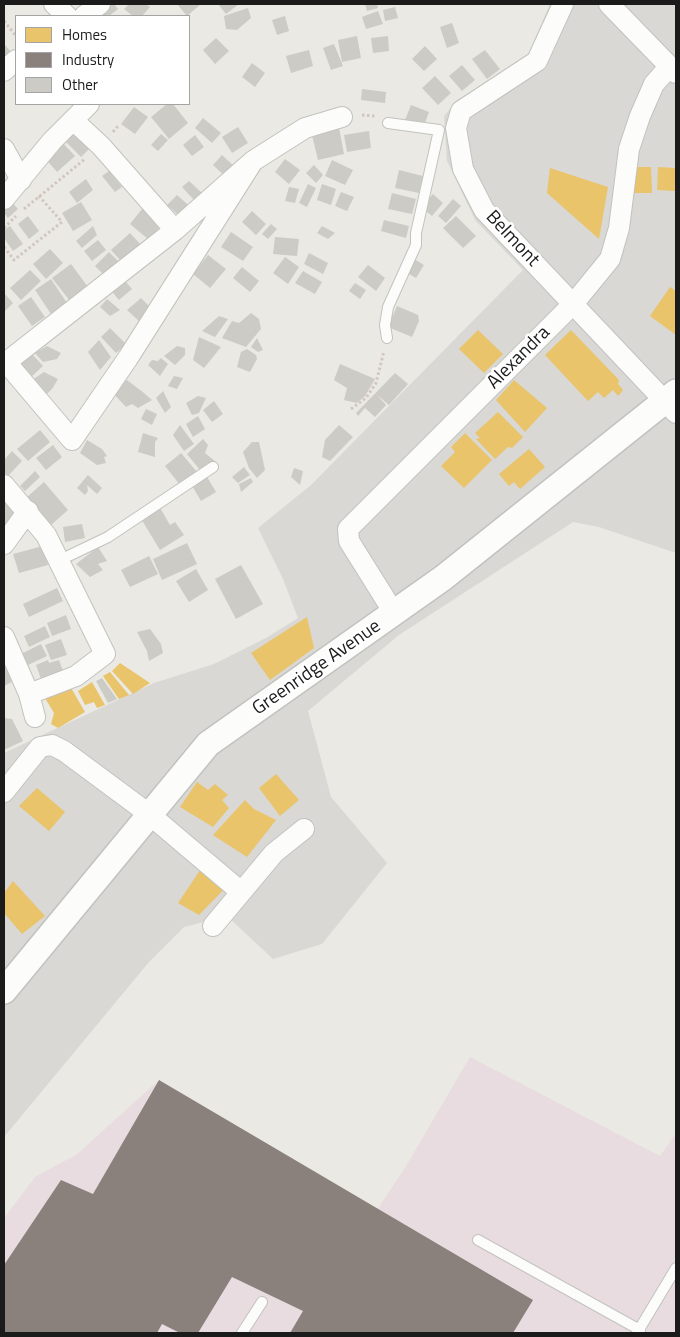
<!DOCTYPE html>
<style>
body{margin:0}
#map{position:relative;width:680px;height:1337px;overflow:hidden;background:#eae9e3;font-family:"Titillium Web",sans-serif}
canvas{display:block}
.frame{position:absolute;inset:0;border:5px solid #1b1b1b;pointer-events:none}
.legend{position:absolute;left:15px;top:15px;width:175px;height:90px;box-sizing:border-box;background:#fff;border:1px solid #a4a4a4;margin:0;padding:6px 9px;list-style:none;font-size:15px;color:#1b1b1b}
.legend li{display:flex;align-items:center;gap:10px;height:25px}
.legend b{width:25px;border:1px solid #a4a4a4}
</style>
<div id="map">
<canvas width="680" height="1337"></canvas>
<div class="frame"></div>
<ul class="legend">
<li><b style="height:14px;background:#e9c46a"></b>Homes</li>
<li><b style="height:14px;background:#8a817c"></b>Industry</li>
<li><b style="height:14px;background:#cccbc6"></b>Other</li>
</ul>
</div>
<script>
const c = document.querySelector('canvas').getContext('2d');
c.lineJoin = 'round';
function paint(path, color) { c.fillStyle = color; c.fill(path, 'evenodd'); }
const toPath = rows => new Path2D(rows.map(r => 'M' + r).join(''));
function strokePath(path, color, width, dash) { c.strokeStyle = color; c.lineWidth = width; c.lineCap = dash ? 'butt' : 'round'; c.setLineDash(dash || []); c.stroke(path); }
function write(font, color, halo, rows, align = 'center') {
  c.font = font + ' "Titillium Web",sans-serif'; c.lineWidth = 5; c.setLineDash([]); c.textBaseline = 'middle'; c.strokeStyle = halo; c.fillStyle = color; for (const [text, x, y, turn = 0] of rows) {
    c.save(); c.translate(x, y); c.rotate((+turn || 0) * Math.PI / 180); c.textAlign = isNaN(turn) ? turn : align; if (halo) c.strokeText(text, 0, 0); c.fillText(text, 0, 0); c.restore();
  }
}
const residential = toPath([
 [550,4,676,4,676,553,599,527,573,522,399,635,308,711,331,797,387,863,322,944,273,959,227,916,184,927,149,962,4,1137,4,753,154,683,214,664,266,638,298,618,283,579,258,528,311,485,523,270,475,220,447,161,444,116,457,100,525,61]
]);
const industrial = toPath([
 [470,1057,660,1156,676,1133,676,1333,4,1333,4,1218,36,1176,76,1155,159,1080,377,1210,406,1166]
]);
const homes = toPath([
 [631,167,651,167,652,193,632,193],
 [658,167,676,168,676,191,657,190],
 [550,168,608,187,599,239,547,193],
 [670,287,676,291,676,335,650,316],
 [478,330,503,354,484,373,459,349],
 [571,330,619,380,618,384,623,390,618,396,613,390,604,398,598,392,588,401,545,355],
 [514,380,547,408,525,432,496,400],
 [498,412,523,437,512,448,508,447,495,459,476,439,480,438,475,433],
 [465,433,492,460,464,488,441,466,455,452,451,447],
 [529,449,545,467,520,489,514,482,509,486,499,474],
 [307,617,314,648,270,680,251,653],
 [120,663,150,683,133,694,112,671],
 [110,672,129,695,119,699,103,676],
 [92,682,105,705,97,708,94,702,85,705,78,691],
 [70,686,85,712,58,728,51,724,54,713,45,698],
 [276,774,299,800,280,816,259,788],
 [197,782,208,790,215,784,228,795,222,800,229,808,213,827,180,807],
 [37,788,65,812,49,831,19,806],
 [245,800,254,809,276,820,247,857,213,835],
 [207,860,232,881,199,915,178,903],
 [13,881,45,916,22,934,4,913,4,893]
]);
const industry = toPath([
 [159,1080,533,1300,513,1333,290,1333,303,1311,232,1277,198,1333,180,1333,162,1324,157,1333,4,1333,4,1265,61,1180,93,1194]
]);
const building = toPath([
 [97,4,114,4,118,9,109,16,89,16],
 [129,4,146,4,150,7,142,16,133,16,124,9],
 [177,4,201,4,187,16],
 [218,4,239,4,226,14],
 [365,4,377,4,378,8,367,11],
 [395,7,398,18,385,21,383,10],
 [248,8,251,18,237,30,226,29,224,16],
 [378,11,383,24,366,29,362,17],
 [285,16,289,31,277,35,272,20],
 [452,23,459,43,447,48,440,27],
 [357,36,361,58,342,62,338,40],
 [388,36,389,51,373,53,371,38],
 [216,38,229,51,215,64,203,50],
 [4,44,13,54,4,62],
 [334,44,343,66,331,70,323,48],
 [425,46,437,59,424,71,412,59],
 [309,50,313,66,291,73,286,56],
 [485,50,500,69,487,79,472,59],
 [252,63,265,73,255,87,242,77],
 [462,65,475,80,462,91,449,76],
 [435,76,451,93,438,105,422,88],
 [362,89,386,92,385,103,361,100],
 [167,104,173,104,188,123,169,139,151,117],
 [411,105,429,112,423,128,405,120],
 [134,107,148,117,135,134,121,124],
 [203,118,221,133,212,143,195,128],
 [238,127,248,143,232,153,222,137],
 [339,128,344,154,318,160,312,135],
 [77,130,92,146,81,157,65,141],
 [369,131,371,148,347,152,344,135],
 [161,134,168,140,158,151,151,145],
 [195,135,204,147,192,156,183,145],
 [62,142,75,156,57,172,44,157],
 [222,155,237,169,228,179,213,165],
 [285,159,300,170,289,184,275,172],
 [332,160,353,170,345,185,325,176],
 [314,165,323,175,316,183,306,173],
 [399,170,423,176,419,193,395,188],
 [109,171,122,187,115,192,102,176],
 [86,179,93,190,77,203,69,192],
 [189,181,202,193,195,201,182,187],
 [308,184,316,188,307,207,299,203],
 [322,184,336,189,331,205,317,200],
 [289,187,299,189,295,203,285,201],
 [341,192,354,197,347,211,335,206],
 [392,193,416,199,412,214,388,209],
 [433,194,443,203,432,216,421,207],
 [177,195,193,209,183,219,167,205],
 [8,198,18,209,8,218,4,213,4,202],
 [453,199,461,206,446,223,438,216],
 [81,202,92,220,73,231,62,213],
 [142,209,161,225,149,240,130,224],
 [252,211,266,224,256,235,242,222],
 [28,216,39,231,29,239,18,224],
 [456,216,476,236,463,248,443,228],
 [384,220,409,226,406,238,381,231],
 [271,224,277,229,268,239,262,234],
 [10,226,23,244,13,251,4,238,4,230],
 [93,226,97,235,82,248,76,241],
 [322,226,335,233,328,239,317,233],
 [231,232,253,247,243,261,221,247],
 [130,233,141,245,122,262,111,250],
 [275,237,299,239,297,256,273,254],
 [98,240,106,250,92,261,84,251],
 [50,249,63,263,46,279,33,264],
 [109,252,119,262,105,276,95,266],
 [309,253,328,263,323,274,304,264],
 [208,255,226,269,210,288,193,274],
 [409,256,424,265,416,278,402,270],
 [285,257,299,267,288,284,273,273],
 [71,264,88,287,70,301,52,278],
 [368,265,385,278,376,291,358,277],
 [242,267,259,281,250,292,233,278],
 [30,270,41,281,21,300,10,288],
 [303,271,322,282,315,294,295,283],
 [121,276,132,289,119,300,108,287],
 [51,279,67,303,51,314,35,290],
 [355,283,366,290,360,299,349,291],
 [4,293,13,303,4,312],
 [31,297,45,317,32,326,18,306],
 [141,298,152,309,141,323,127,310],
 [107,299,120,310,110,316,100,307],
 [397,306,418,315,419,321,412,337,388,327],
 [251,313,259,319,261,329,246,347,222,338,232,321,239,323],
 [219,316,228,319,215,337,202,331],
 [110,328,126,344,116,353,101,337],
 [199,337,221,347,204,368,193,360],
 [257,338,263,350,258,352,251,347],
 [99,340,111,357,100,370,88,352],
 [47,346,61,353,57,359,43,362,35,353],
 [177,346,185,348,185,355,175,365,164,356],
 [247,349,256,355,257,359,250,372,237,367,241,352],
 [31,353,43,366,30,378,18,366],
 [161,358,168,364,160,376,148,365,152,360,158,361],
 [340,364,375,379,365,396,357,403,344,400,347,388,334,380],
 [44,372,58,379,52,389,36,404,23,386],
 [395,373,408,384,389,405,377,395,386,405,375,417,365,408,358,416,356,413],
 [174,376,183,378,177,389,168,386],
 [127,380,144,393,152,400,138,408,132,404,126,407,110,390],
 [163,391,171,407,165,413,156,398],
 [198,396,206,398,199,413,192,415,186,403],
 [214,401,223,414,212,422,203,410],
 [146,409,157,414,152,425,141,419],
 [198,416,205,429,193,437,186,424],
 [180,425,194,444,184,451,173,435],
 [339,425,353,437,330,461,322,457,325,440],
 [40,430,50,442,28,461,17,449],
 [143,433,158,438,155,442,155,457,138,452],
 [203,439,208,445,205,453,216,462,200,470,187,454],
 [87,440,102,449,107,456,104,457,106,463,97,465,80,453],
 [252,442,259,442,265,470,257,478,249,468,243,452],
 [53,445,62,457,46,470,36,458],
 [12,451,22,461,8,476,4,472,4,460],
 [181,453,197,472,180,485,165,466],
 [244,467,250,475,238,483,232,477],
 [294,468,303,471,300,485,291,477],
 [35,471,40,477,25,491,20,486],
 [88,475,102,488,97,494,87,485,88,491,85,495,77,488],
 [206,475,216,492,201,501,191,484],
 [251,478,253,482,241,492,239,484],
 [44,482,68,510,51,525,26,498],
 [4,502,16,512,4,528],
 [159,506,170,525,175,522,184,535,160,550,140,517],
 [82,524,85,538,65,542,63,527],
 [187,543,197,564,162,580,153,559],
 [43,546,48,565,19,573,13,554],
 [98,547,107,561,98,564,103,570,90,577,76,564],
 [149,556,158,574,130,587,121,570],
 [241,565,263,604,236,619,215,579],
 [196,569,208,590,189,602,176,581],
 [57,588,63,601,29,617,23,604],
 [66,615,71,629,52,636,47,623],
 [45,626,50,637,29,647,24,636],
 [150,629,161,644,163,653,149,661,147,651,137,632],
 [61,639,67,655,51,660,45,645],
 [41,644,47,656,26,666,21,654],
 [48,660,49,663,59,660,64,674,42,682,36,665],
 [4,664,12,682,4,686],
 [102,678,117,699,108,703,96,681],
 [4,718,12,719,23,741,4,750]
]);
const path = toPath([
 [4,21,16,36],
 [362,115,375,116],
 [113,132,118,126],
 [24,209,85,159],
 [4,228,16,216],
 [4,247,14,260,62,222,38,195],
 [351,409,366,398,376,383,384,351]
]);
const service = toPath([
 [387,338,385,325,388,307,416,245,416,233,439,130,388,123],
 [58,561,108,537,213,467],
 [478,1240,640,1330],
 [242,1333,262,1302],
 [637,1333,676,1268]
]);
const minor = toPath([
 [54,4,67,16],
 [563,4,537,61,461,111,456,128,463,169,484,210,676,413],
 [609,4,676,73],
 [84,16,100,4],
 [4,71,16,60],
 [73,120,101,146,175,230],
 [4,149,21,180],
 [4,199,52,141,89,104],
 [6,362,72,440,128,358,253,161],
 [4,364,175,230,253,161,305,128,342,117],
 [4,485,46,535,105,654,76,676,29,694],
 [4,544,28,511],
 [394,613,349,541,348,529,574,303,610,259,619,228,629,149,640,116,654,84,670,66],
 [4,637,29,694,35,717],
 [4,792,40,747,52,745,64,751,149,814,240,891],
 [213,926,274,853,304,829]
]);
const tertiary = toPath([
 [4,991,208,744,443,578,676,392]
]);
const streetNames = [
 ["Belmont",512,239,47],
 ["Alexandra",519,358,-45],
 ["Greenridge Avenue",317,668,-35]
];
paint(residential, '#d9d8d5');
paint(industrial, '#e8dce0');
paint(homes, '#e9c46a');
paint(industry, '#8a817c');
paint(building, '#cccbc6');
strokePath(service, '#c2c2bf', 12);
strokePath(minor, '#c2c2bf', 22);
strokePath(tertiary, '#c2c2bf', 28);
strokePath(path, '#d2c6c1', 3, [2.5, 2.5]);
strokePath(service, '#fcfcfb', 10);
strokePath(minor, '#fcfcfb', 20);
strokePath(tertiary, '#fcfcfb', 25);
write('19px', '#1b1b1b', '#fff', streetNames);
</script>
